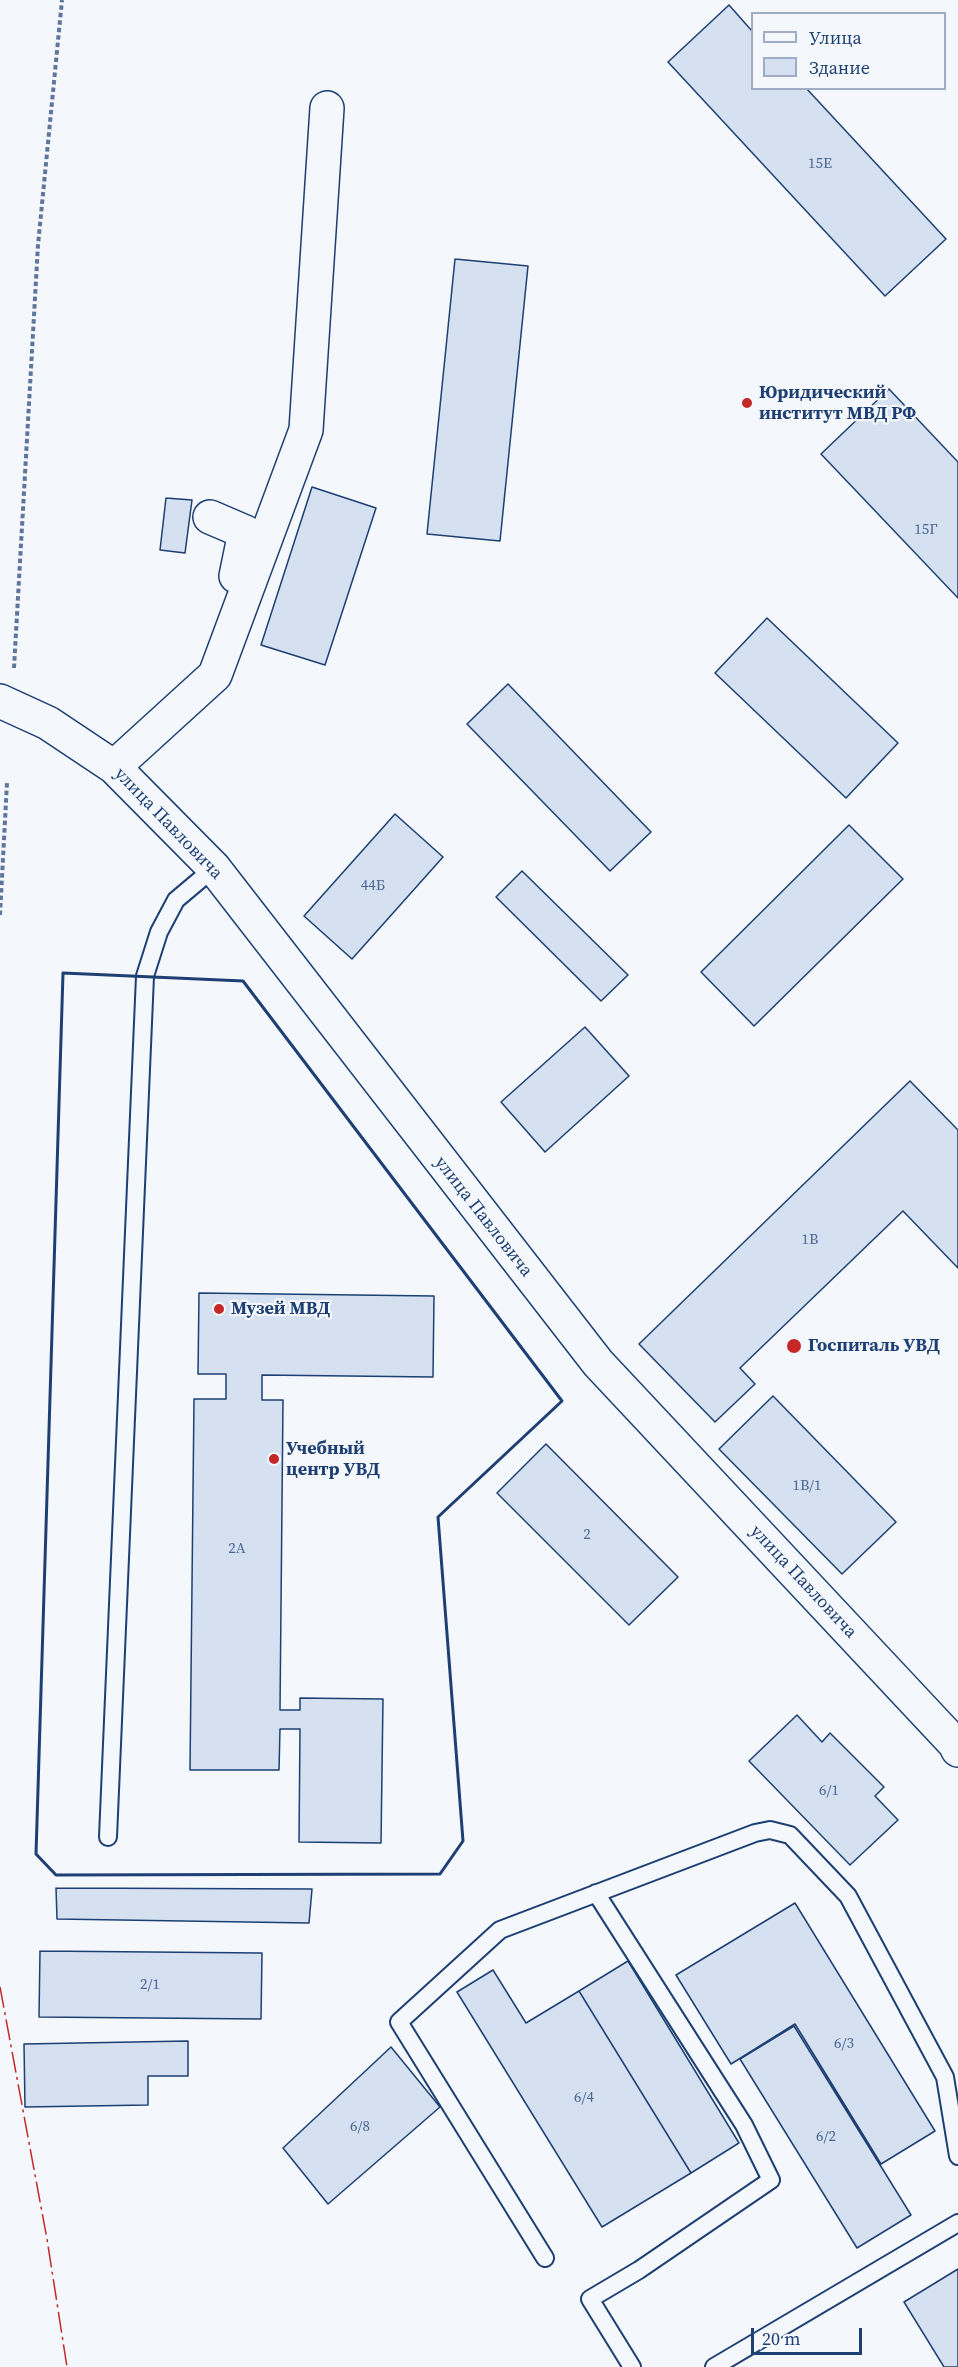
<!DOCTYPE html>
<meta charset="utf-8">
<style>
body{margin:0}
#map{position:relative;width:958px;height:2367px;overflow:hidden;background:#f4f7fb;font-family:"Source Serif 4",serif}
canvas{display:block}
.legend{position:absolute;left:751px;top:12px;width:195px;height:78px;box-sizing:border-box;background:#f4f7fb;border:2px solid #9eadc5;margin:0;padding:8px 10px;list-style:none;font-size:18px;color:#1d3f73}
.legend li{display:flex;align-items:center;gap:12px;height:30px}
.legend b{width:30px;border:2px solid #9eadc5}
.scale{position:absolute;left:751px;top:2328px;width:111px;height:27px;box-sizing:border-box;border:3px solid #1d3f73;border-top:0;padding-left:8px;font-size:18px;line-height:21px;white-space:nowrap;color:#1d3f73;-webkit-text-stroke:4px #f4f7fb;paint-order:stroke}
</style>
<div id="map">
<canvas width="958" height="2367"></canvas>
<ul class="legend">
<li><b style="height:8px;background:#f4f7fb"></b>Улица</li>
<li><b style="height:16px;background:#d5e0f0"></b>Здание</li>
</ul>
<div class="scale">20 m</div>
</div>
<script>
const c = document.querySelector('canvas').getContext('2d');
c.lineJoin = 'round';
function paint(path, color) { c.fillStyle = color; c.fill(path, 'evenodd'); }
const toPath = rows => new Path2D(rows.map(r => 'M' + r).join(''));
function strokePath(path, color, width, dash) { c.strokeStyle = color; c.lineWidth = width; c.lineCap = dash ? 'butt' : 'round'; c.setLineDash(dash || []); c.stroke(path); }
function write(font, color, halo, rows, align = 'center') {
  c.font = font + ' "Source Serif 4",serif'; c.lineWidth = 4.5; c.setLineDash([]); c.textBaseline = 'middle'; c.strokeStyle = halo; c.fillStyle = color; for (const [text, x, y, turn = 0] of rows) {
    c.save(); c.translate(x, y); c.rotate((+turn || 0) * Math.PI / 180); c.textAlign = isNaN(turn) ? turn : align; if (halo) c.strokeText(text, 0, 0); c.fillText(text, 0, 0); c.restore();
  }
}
const building = toPath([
 [729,5,752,31,752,88,806,88,946,239,885,296,668,62,729,5],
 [455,259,528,266,500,541,427,534,455,259],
 [889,389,958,462,958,598,821,454,889,389],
 [312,487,376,508,325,665,261,645,312,487],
 [166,498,192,500,185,553,160,550,166,498],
 [767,618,898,743,846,798,715,673,767,618],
 [508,684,651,832,610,871,467,724,508,684],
 [395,814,443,857,352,959,304,916,395,814],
 [849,825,903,879,754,1026,701,972,849,825],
 [522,871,628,975,601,1001,496,897,522,871],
 [585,1027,629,1076,545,1152,501,1102,585,1027],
 [910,1081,958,1130,958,1268,903,1211,740,1368,755,1384,715,1422,639,1344,910,1081],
 [199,1293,434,1296,433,1377,262,1375,262,1400,283,1400,280,1710,300,1710,300,1698,383,1699,381,1843,299,1842,300,1729,280,1729,279,1770,190,1770,194,1399,226,1399,226,1374,198,1374,199,1293],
 [773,1396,896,1522,842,1574,719,1449,773,1396],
 [546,1444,678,1577,629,1625,497,1493,546,1444],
 [797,1715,822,1742,830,1733,884,1787,875,1796,898,1820,850,1865,749,1761,797,1715],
 [56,1888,312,1889,309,1923,57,1919,56,1888],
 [795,1903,935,2131,881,2164,795,2024,731,2064,676,1975,795,1903],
 [40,1951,262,1953,261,2019,39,2017,40,1951],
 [628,1961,739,2143,691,2173,579,1991,628,1961],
 [493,1970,526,2023,579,1991,691,2173,602,2227,457,1992,493,1970],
 [794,2026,911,2215,857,2248,740,2059,794,2026],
 [188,2041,188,2076,148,2076,148,2105,25,2107,24,2044,188,2041],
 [391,2047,440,2107,328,2204,283,2148,391,2047],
 [958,2269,958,2367,944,2367,904,2302,958,2269]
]);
const path = toPath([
 [14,668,38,245,62,0],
 [0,915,7,783]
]);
const service = toPath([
 [108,1837,145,976,159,932,176,900,214,868],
 [596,1893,744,2125,771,2180,639,2270,590,2299,632,2367],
 [545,2258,399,2022,500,1930,755,1833,770,1830,790,1835,848,1896,945,2077,958,2156],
 [714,2367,958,2223]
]);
const minor = toPath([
 [210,517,245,532,236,576],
 [0,701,48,723,114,767,214,868,598,1363,955,1744,958,1750],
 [114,767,215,675,306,430,327,108]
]);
const wall = toPath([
 [63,973,243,981,562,1401,438,1517,463,1841,440,1874,56,1875,36,1854,63,973]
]);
const power = toPath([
 [0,1987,47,2239,67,2367]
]);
const markers = [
 [747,403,6,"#c62828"],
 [219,1309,6,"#c62828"],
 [794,1346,8,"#c62828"],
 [274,1459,6,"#c62828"]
];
const numberNames = [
 ["15Е",820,164],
 ["15Г",926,530],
 ["44Б",373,886],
 ["1В",810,1240],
 ["1В/1",807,1486],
 ["2",587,1535],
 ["2А",237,1549],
 ["6/1",829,1791],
 ["2/1",150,1985],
 ["6/3",844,2044],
 ["6/4",584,2098],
 ["6/8",360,2127],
 ["6/2",826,2137]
];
const poiNames = [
 ["Юридический",759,393],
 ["институт МВД РФ",759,414],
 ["Музей МВД",231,1309],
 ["Госпиталь УВД",808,1346],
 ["Учебный",286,1449],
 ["центр УВД",286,1470]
];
const streetNames = [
 ["улица Павловича",168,824,46],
 ["улица Павловича",483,1217,52],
 ["улица Павловича",803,1582,47]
];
paint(building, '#d5e0f0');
strokePath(building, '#1d3f73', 1.5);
strokePath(service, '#1d3f73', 20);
strokePath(minor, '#1d3f73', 36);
strokePath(path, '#5e769c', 4, [4.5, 3]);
strokePath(service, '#f4f7fb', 16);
strokePath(minor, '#f4f7fb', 33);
strokePath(wall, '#1d3f73', 3);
strokePath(power, '#c62828', 1.5, [21, 4.5, 3, 4.5]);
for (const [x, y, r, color] of markers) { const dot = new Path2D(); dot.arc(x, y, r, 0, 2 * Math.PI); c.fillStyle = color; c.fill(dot); strokePath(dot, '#f4f7fb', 2); }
write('15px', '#4b6792', null, numberNames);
write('bold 18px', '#1d3f73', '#f4f7fb', poiNames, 'left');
write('18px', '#1d3f73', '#f4f7fb', streetNames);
</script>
